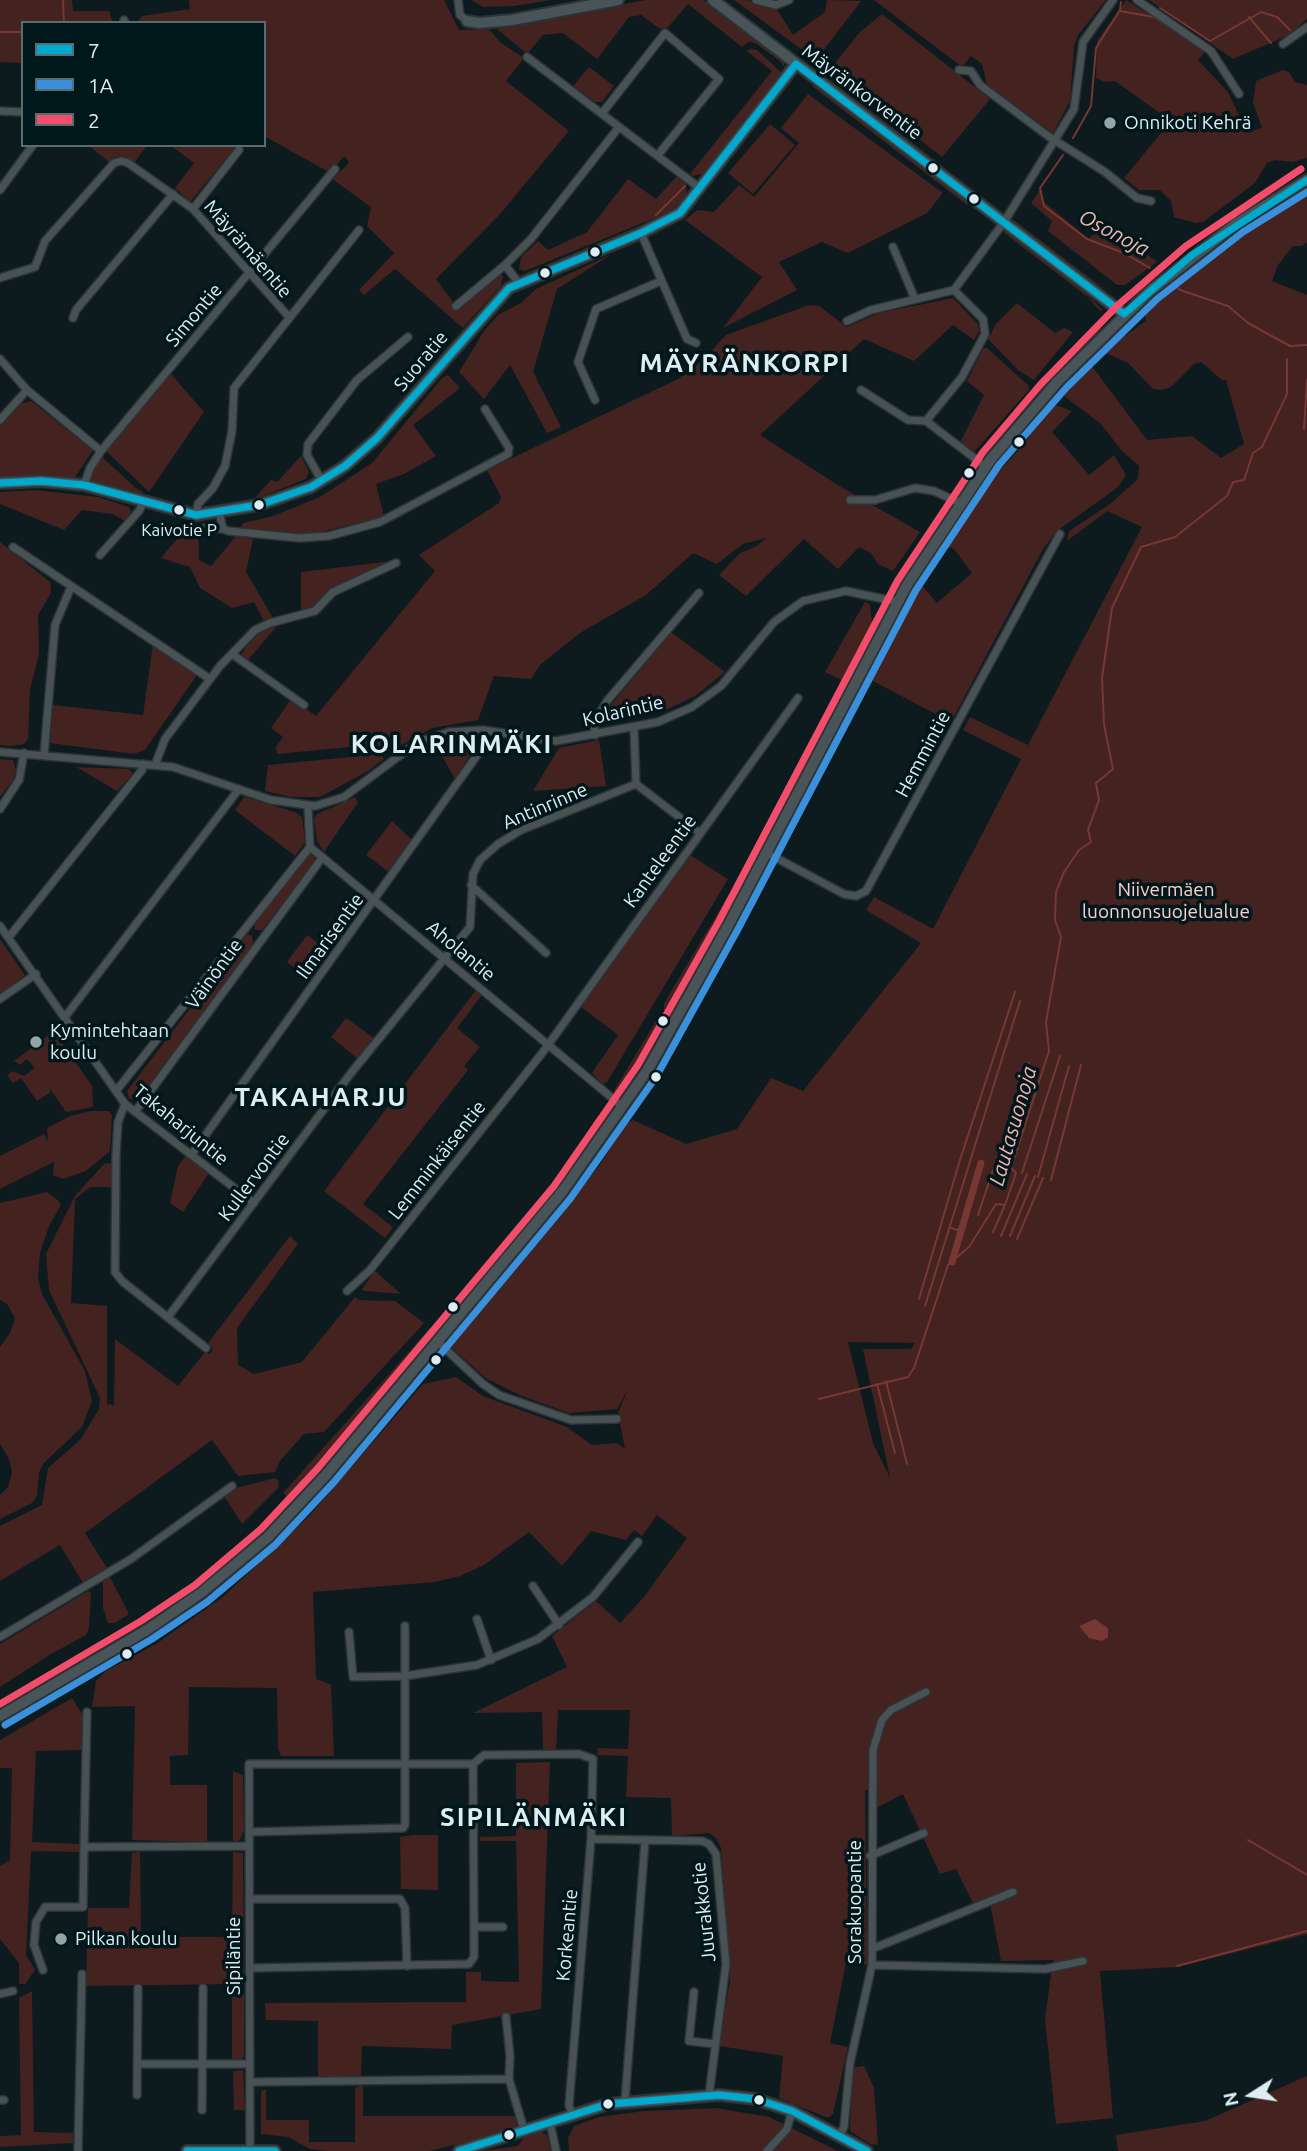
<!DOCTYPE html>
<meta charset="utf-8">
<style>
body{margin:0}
#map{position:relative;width:1307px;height:2151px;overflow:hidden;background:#0d1b1e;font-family:Ubuntu,sans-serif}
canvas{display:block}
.legend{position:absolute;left:21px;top:21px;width:245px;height:126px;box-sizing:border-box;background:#00171c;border:2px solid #596d71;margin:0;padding:9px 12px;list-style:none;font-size:21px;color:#deedf1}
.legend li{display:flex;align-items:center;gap:14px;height:35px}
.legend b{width:35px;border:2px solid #596d71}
.north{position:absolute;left:1216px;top:2060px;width:70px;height:70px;-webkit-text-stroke:5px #00171c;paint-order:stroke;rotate:258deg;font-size:19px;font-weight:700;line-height:28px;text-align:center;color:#deedf1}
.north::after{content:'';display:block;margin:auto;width:24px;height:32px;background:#deedf1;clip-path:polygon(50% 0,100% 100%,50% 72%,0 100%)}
</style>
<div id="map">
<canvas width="1307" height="2151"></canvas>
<ul class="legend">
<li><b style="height:9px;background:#00a9ce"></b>7</li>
<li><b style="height:9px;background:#3a90db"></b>1A</li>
<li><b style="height:9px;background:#f44d6c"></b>2</li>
</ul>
<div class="north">N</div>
</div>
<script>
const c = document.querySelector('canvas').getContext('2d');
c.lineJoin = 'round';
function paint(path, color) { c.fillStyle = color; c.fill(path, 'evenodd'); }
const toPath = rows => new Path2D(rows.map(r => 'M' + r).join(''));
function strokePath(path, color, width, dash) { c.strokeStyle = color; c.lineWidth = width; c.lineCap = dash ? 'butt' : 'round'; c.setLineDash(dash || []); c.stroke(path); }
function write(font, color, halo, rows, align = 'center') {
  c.font = font + ' Ubuntu,sans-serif'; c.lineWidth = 7; c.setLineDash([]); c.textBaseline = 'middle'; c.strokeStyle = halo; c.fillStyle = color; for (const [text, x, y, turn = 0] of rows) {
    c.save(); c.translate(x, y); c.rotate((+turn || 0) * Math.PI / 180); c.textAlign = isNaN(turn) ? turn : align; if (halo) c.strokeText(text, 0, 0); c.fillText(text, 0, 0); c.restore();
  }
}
const green = toPath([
 [0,0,72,0,73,11,109,11,113,23,23,23,23,63,0,62],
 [189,0,444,0,459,30,489,29,501,43,524,58,506,81,569,131,501,213,436,279,453,302,456,300,462,304,501,273,503,276,501,286,463,328,395,269,364,295,359,290,394,253,367,226,371,207,332,179,349,163,345,156,329,172,264,136,264,23,137,23,142,16,190,9],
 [471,0,551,0,514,6,483,7],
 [645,0,704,0,782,59,786,70,780,61,755,43,748,42,742,47,688,4,668,27,660,29,641,15,629,17,597,59,563,33,543,35,527,54,497,29],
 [734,0,747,0,777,10,793,35,825,12,827,0,861,1,816,60],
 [874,0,1106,0,1078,35,1074,46,1070,101,1053,133,987,85,982,64,971,56,962,67],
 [1126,0,1206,50,1198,60,1228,92,1247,132,1262,128,1253,103,1256,81,1283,70,1289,72,1295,82,1307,85,1307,158,1292,162,1275,160,1267,163,1255,183,1203,222,1196,223,1174,217,1171,201,1160,190,1139,190,1124,178,1171,121,1115,81,1105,82,1096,78,1097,41],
 [1149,0,1307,0,1307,19,1289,35,1233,59],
 [882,14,990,99,942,157,834,74,833,66,859,33],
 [750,49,757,50,783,74,705,173,693,176,690,174,772,71,747,51],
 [589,67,614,86,602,102,595,102,573,86],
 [828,78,940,164,938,167,826,80],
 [814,83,970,202,967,205,813,87],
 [808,94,943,193,927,213,848,253,822,242,779,262,797,290,723,328,762,277,685,220,697,210,714,212,739,185,754,197,799,143,781,128],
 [770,124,795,145,753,194,728,173],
 [88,145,147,145,135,162,118,156,109,162],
 [170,145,238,145,190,202,175,188,194,163],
 [677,176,686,183,687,198,667,213,525,271,519,269,521,257,538,241,548,250,587,232,628,179,656,199],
 [1041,188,1044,202,1089,239,1103,222,1157,262,1125,285,1117,285,1048,231,1052,221,1031,203],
 [1307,190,1307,242,1302,246,1293,246,1278,265,1272,281,1307,295,1307,1934,1178,1967,1100,1971,1113,2118,1056,2124,1045,2019,1053,1960,1001,1961,989,1898,973,1903,956,1869,940,1874,903,1794,874,1809,874,1790,865,1790,867,1965,846,1962,830,2043,848,2047,833,2114,828,2118,779,2098,783,2056,719,2046,730,1980,721,1848,716,1838,709,1833,672,1836,671,1798,626,1797,628,1756,597,1755,598,1748,628,1749,630,1710,558,1710,556,1751,543,1751,542,1712,473,1713,567,1667,552,1636,596,1601,620,1623,643,1598,687,1538,657,1515,642,1536,634,1530,626,1540,591,1531,562,1566,529,1532,484,1565,460,1576,435,1582,313,1592,316,1679,331,1685,334,1756,281,1756,278,1749,277,1688,189,1687,188,1755,170,1756,170,1785,207,1785,207,1842,132,1840,135,1706,92,1707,96,1681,106,1671,156,1644,224,1596,309,1516,423,1384,456,1377,483,1396,567,1427,592,1445,617,1443,625,1449,618,1413,628,1389,617,1409,569,1413,522,1396,487,1379,450,1346,451,1339,599,1166,626,1123,633,1120,686,1144,737,1129,771,1078,803,1091,921,943,866,910,874,897,933,929,1021,759,963,730,970,717,1028,745,1142,527,1107,511,1067,541,1069,531,1110,504,1138,479,1139,466,1121,450,1101,424,1064,396,1061,390,1089,362,1147,440,1192,436,1221,458,1244,444,1226,380,1222,380,1201,362,1194,364,1171,387,1162,390,1153,389,1128,363,1108,354,1092,359,1146,321,1144,312,1192,267,1279,205],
 [848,1342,915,1343,911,1349,863,1349,890,1478,873,1443],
 [1011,218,1099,285,1117,295,1086,279,1012,222],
 [1003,232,1008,232,1066,275,1103,310,1100,311,1089,298],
 [612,254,557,289,533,372,561,427,547,433,510,365,484,399,459,372,484,331,498,315,521,303,536,289],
 [953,298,978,324,979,332,974,340,953,325,914,361,864,339,760,435,841,487,920,532,893,571,878,564,871,553,859,547,838,569,804,539,746,596,719,575,740,553,757,546,766,538,743,544,717,564,693,553,646,595,580,633,540,665,531,679,494,676,478,720,432,728,392,750,384,746,349,747,277,754,276,747,283,737,271,728,291,699,316,716,435,571,419,555,499,503,501,497,487,470,678,379,705,358,726,335,809,305,819,306,847,327,879,313],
 [1017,303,1055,333,1064,328,1073,332,1034,380,1018,370,988,339,996,324],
 [1105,313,1100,332,1037,396,988,453,985,450],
 [983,348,987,348,1029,386,1029,390,973,453,961,441,984,395,967,381],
 [171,374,204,412,149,492,105,450],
 [448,375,460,388,413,425,436,456,404,474,376,484,384,517,312,534,275,533,241,527,243,523,273,516,320,497,372,463,443,377],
 [31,401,93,450,74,479,0,478,0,426,19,404],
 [1056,405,1072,411,1052,432,1089,475,1114,455,1126,475,1118,487,1057,531,1043,549,951,722,869,679,918,581,937,603,972,573,954,549,945,546,990,481,1025,443,1037,422],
 [101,456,137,489,143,492,140,495,88,481,91,470],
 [301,456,309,472,306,479,253,500,271,480,277,482],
 [36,490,98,497,129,507,131,512,125,521,113,514,82,510,64,530,0,504,0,492],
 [949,499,952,502,949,509,903,576,889,587],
 [187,527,198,530,199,560,211,566,236,536,253,539,246,572,273,618,264,621,254,602,232,608,200,588,190,567,161,558],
 [0,542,50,582,51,593,38,615,39,655,30,689,28,739,24,744,11,746,0,745],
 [392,561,333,588,312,608,301,611,301,572],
 [865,602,870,604,872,624,844,681,825,672],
 [276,627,248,660,241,655,251,639,265,628],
 [671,632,725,672,695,696,668,709,638,718,606,722,604,714],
 [153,644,197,675,145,750,134,754,50,743,53,705,143,715],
 [465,737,472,738,474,748,455,779,434,742],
 [599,740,606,786,533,791,559,748],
 [381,754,384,759,368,771,320,797,291,797,265,791,268,765],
 [0,759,13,760,16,770,13,780,0,797],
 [76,767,129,769,133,774,117,791],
 [244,797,295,812,302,817,305,842,295,856,235,810],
 [355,797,358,802,324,852,317,841,314,819,317,814],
 [392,821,412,840,389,872,366,855],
 [309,853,315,857,314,863,262,930,255,930,254,921],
 [753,854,757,857,675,1013,664,1010,664,1003],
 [690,855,728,879,607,1082,602,1084,592,1073,618,1035,581,1007],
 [247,934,252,936,253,945,138,1100,129,1099,127,1091],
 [307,935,330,952,311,980,287,962],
 [0,939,25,975,0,994],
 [476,990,482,995,457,1028,480,1047,464,1066,468,1070,363,1204,393,1227,385,1238,324,1191],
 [346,1018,374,1038,358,1059,331,1037],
 [656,1021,662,1024,655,1035,656,1041,624,1093,613,1092],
 [54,1031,92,1086,93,1107,66,1112,48,1086,51,1092,37,1101,21,1078,13,1083,7,1075,13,1071,24,1076,35,1068,27,1059,20,1065,14,1061],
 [91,1111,109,1111,112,1115,110,1151,86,1171,63,1179,53,1175,54,1162,0,1189,0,1156,44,1134,48,1142,47,1128,70,1116],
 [598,1115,606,1119,606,1124,520,1235,509,1238,567,1164],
 [187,1154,209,1173,183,1212,170,1203,178,1166],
 [112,1163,111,1187,90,1187,75,1199,71,1303,107,1306,107,1404,114,1405,115,1339,178,1386,205,1352,210,1354,213,1349,208,1343,290,1236,298,1244,237,1328,238,1365,254,1374,302,1362,355,1297,359,1300,395,1301,424,1323,324,1432,304,1434,280,1461,275,1472,238,1476,212,1440,85,1533,107,1568,83,1583,60,1545,0,1581,0,1526,42,1505,48,1468,80,1440,99,1409,100,1398,49,1290,46,1254,75,1196,104,1164],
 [47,1192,60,1202,60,1207,49,1226,40,1253,38,1278,42,1294,85,1371,92,1401,82,1427,44,1463,39,1472,37,1496,32,1503,0,1519,0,1495,8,1487,12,1472,9,1459,0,1444,0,1347,10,1333,15,1318,7,1304,0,1300,0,1203],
 [375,1271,401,1294,364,1291,362,1289],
 [430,1328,437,1334,294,1503,283,1493],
 [275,1478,279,1481,278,1488,242,1524,224,1496,236,1488],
 [110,1577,129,1614,115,1623,108,1623,103,1608,103,1581],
 [88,1591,91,1593,89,1628,86,1635,51,1654,0,1687,0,1644],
 [72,1698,82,1714,82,1750,36,1751,32,1842,79,1844,80,1852,31,1851,26,1955,35,1970,25,1984,19,1984,19,1963,0,1939,0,1866,10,1860,12,1768,0,1768,0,1740],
 [550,1762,541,2009,452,2025,451,2049,362,2046,361,2078,318,2079,318,2021,266,2020,265,2003,466,2002,466,1972,481,1972,481,1981,519,1982,516,1841,480,1841,480,1837,516,1836,516,1763],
 [233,1771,243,1775,244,1830,240,1840,233,1842],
 [412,1835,438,1835,438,1890,401,1889,400,1837],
 [140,1852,141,1937,232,1937,233,1852,243,1853,244,1977,237,1984,86,1986,88,1908,129,1908,132,1853],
 [232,1990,244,1993,244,2055,242,2059,232,2060],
 [32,1991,34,2132,73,2133,73,2143,0,2147,0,2136,21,2135,19,1998],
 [864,2066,874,2088,878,2145,870,2144,850,2131,852,2072,855,2067],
 [243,2070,245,2110,234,2110,233,2071],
 [1307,2076,1307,2151,1118,2151,1116,2135,1205,2121],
 [363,2085,363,2116,516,2116,518,2123,515,2126,481,2138,430,2151,328,2151,310,2149,288,2137,261,2134,261,2091,266,2089,266,2120,309,2120,309,2142,355,2142,355,2088],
 [716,2108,769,2117,838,2151,569,2151,568,2138,574,2126,599,2117,644,2111],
 [541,2132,547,2135,551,2151,482,2151,518,2146,524,2137]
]);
const water = toPath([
 [1095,1619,1108,1628,1108,1637,1102,1641,1089,1638,1079,1626]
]);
const stream = toPath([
 [63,0,64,23],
 [1160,8,1210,41,1261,12,1277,17,1290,30],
 [1120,11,1154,17,1203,50],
 [1249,17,1271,43],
 [0,32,23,32],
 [1073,138,1091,106,1096,48,1120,10,1121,2],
 [1063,155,1040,188,1044,206,1087,239,1124,253,1150,268],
 [656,215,685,186],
 [1172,282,1180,290,1228,306,1248,323,1290,346,1307,345],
 [1304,429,1307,380],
 [1022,1173,1060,1056],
 [1038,1177,1069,1066],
 [1051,1180,1081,1065],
 [978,1215,1029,1063],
 [951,1228,961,1231],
 [993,1232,1005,1205],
 [1001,1236,1027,1174],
 [1010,1236,1035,1176],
 [1017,1239,1043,1178],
 [919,1299,959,1163,1015,992],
 [925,1306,1020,1001],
 [886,1381,907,1464],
 [877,1384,895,1453],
 [819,1399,908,1377,914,1368,948,1265,969,1247,996,1204,1005,1205,1016,1173,1011,1168,1049,1051,1046,1022,1061,937,1055,920,1056,892,1064,872,1079,850,1091,842,1088,830,1099,800,1096,783,1113,769,1104,725,1102,678,1112,608,1141,547,1175,537,1227,496,1233,482,1244,480,1253,453,1262,447,1287,394,1287,359],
 [1248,1840,1307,1875],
 [1177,1966,1307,1931]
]);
const canal = toPath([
 [952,1262,981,1163]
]);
const street = toPath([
 [458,0,460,15,467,21],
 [756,0,776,5,789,0],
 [1137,0,1211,51,1239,94],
 [124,20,125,23],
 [1283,44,1307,27],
 [527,57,701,189],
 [959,70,971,71,980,85,1048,136,1105,172,1137,198,1151,201],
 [0,111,23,112],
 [603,112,665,33,719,79,658,155],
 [0,190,33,145],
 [193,209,239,150],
 [641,233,687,339,696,343],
 [893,247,915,299],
 [0,278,35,267,45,241,114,163,121,161,128,163,193,209,289,317],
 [518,282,505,265,531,239,619,127],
 [954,290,983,319,985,334,962,377,926,421,986,467],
 [456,306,505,265],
 [73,318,76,310,173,194],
 [847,321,871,310,954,290,1004,222,1074,109,1083,42,1113,0],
 [0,359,27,390,101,451],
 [861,390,908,420,926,421],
 [595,400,578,362,596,309,661,281],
 [0,420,27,390],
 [322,481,307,455,308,444,357,380,408,337],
 [84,485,90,468,101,451,335,169],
 [850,500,875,500,915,488,934,491,960,503],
 [219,512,223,529,229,531,299,538,329,536,380,522,508,454,509,448,485,409],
 [196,515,198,504,213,488,225,466,232,431,234,388,359,230],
 [205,528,223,529],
 [13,547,210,679],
 [100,555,139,511,144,501],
 [232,654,304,705],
 [595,735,594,723,607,701,699,593],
 [0,752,173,767,271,800,315,806,344,797,418,742,449,732,483,730,556,741,658,722,692,707,721,686,774,622,803,601,846,591,898,602],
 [44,755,55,625,71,587],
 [155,765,165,739,220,666,255,630,270,623,315,611,333,592,396,563],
 [636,784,700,833],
 [308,807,310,847,623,1107],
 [0,809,19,780,24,753],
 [767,853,844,894,856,896,866,891,1060,534],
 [471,885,546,953],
 [0,926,125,1104,254,1203],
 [9,937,142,770,143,764],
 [0,999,36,974],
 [65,1017,239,789],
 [116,1091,310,847],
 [125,1104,118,1122,116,1156,115,1272,122,1281,206,1348],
 [135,1112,322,858],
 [192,1154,478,754,483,730],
 [347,1291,370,1270,543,1052,798,698],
 [168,1317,351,1073,470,927,473,874,480,860,498,844,521,830,636,784,634,728],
 [438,1342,483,1384,499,1395,571,1420,617,1419],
 [533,1586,559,1625],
 [477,1619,491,1660],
 [349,1632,353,1677,405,1676,405,1626],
 [0,1637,131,1559,232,1486],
 [87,1712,84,1847,249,1846],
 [473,1764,484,1755,579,1754,593,1759,591,1839,569,2105,572,2114],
 [249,1832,403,1828,405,1825,405,1676,477,1665,538,1639,593,1597,638,1542],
 [591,1839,702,1841,709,1844,716,1854,726,1964,709,2095],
 [870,1856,924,1833],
 [249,1899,400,1899,405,1908,407,1966],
 [474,1927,503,1927],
 [874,1948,1013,1892],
 [872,1965,1045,1969,1083,1961],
 [250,1968,469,1964,474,1957,474,1927,473,1764],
 [43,1970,34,1945,36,1922,45,1907,83,1907,84,1847],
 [694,1992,689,2041,715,2044],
 [0,1994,13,1991],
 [506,2017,510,2056,509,2079],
 [137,2064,250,2064],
 [250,2082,509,2079,524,2130],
 [137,2095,138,1988],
 [0,2100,4,2100],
 [625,2101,645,1841],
 [202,2110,203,1988],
 [550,2122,556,2151],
 [839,2136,844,2127,850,2063,872,1965,873,1750,882,1720,891,1710,926,1692],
 [250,2149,249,1764,473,1764],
 [78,2151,82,1974],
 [767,2151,787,2129,792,2111]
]);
const secondary = toPath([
 [713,0,1124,314],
 [467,21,479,23,512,20,618,0],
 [0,483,41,481,84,485,196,515,259,505,311,487,345,466,377,438,509,288,641,233,680,213,796,64],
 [0,1716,147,1630,201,1593,268,1537,326,1475,562,1192,647,1071,728,926,907,585,991,459,1058,381,1150,291,1237,223,1307,180],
 [187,2151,275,2151],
 [459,2151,608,2104,719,2095,756,2099,792,2111,867,2151]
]);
const bus1 = toPath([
 [0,483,41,481,84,485,196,515,259,505,311,487,345,466,377,438,509,288,641,233,680,213,796,64,1124,314,1192,255,1307,180],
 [187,2151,275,2151],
 [459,2151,608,2104,719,2095,756,2099,792,2111,867,2151]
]);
const bus2 = toPath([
 [5,1725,152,1639,207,1602,275,1545,334,1482,570,1199,656,1077,737,931,916,590,999,465,1066,388,1157,299,1243,232,1307,192]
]);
const bus3 = toPath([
 [0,1704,141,1621,195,1585,261,1529,318,1468,554,1186,638,1065,719,921,898,580,983,452,1040,385,1117,306,1186,246,1301,169]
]);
const markers = [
 [1110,123,7,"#95a4a7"],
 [933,168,6,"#deedf1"],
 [974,199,6,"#deedf1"],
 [595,252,6,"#deedf1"],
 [545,273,6,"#deedf1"],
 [1019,442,6,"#deedf1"],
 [969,473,6,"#deedf1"],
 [259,505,6,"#deedf1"],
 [179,510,6,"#deedf1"],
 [663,1021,6,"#deedf1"],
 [36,1042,7,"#95a4a7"],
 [656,1077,6,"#deedf1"],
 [453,1307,6,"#deedf1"],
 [436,1360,6,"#deedf1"],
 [127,1654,6,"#deedf1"],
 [61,1939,7,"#95a4a7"],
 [759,2100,6,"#deedf1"],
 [608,2104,6,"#deedf1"],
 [509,2135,6,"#deedf1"]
];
const busNames = [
 ["Kaivotie P",179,530]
];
const streetNames = [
 ["Mäyränkorventie",862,92,37],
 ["Mäyrämäentie",248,249,49],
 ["Simontie",194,315,-50],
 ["Suoratie",421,361,-50],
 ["Kolarintie",623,711,-13],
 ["Hemmintie",923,754,-62],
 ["Antinrinne",545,806,-23],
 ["Kanteleentie",660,861,-54],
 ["Ilmarisentie",330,936,-54],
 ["Aholantie",461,951,40],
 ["Väinöntie",214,974,-54],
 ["Takaharjuntie",181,1125,39],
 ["Lemminkäisentie",437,1160,-52],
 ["Kullervontie",254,1177,-53],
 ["Sorakuopantie",855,1902,-90],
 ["Juurakkotie",704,1912,-96],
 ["Korkeantie",567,1935,-85],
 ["Sipiläntie",234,1956,-90]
];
const poiNames = [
 ["Onnikoti Kehrä",1124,123],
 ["Kymintehtaan",50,1031],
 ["koulu",50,1053],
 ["Pilkan koulu",75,1939]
];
const parkNames = [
 ["Niivermäen",1166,890],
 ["luonnonsuojelualue",1166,912]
];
const waterNames = [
 ["Osonoja",1114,233,28],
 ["Lautasuonoja",1013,1126,-74]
];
const districtNames = [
 ["MÄYRÄNKORPI",745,363],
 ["KOLARINMÄKI",452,744],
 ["TAKAHARJU",321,1097],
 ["SIPILÄNMÄKI",534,1817]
];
paint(green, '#43221f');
paint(water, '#773732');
strokePath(stream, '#773732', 2);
strokePath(canal, '#773732', 7);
strokePath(street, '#2b3437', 10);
strokePath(secondary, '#2b3437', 14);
strokePath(street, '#485255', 7);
strokePath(secondary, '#485457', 10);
strokePath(bus1, '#00a9ce', 7);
strokePath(bus2, '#3a90db', 7);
strokePath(bus3, '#f44d6c', 7);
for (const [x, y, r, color] of markers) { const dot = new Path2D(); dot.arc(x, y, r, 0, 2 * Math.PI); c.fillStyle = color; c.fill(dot); strokePath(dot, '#00171c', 2.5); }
write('17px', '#deedf1', '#00171c', busNames);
write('19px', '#deedf1', '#00171c', streetNames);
write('19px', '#deedf1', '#00171c', poiNames, 'left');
write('19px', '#fccfc9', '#00171c', parkNames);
write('italic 21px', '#f5b3aa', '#00171c', waterNames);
c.letterSpacing = '2px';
write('bold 26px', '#deedf1', '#00171c', districtNames);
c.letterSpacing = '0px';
</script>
